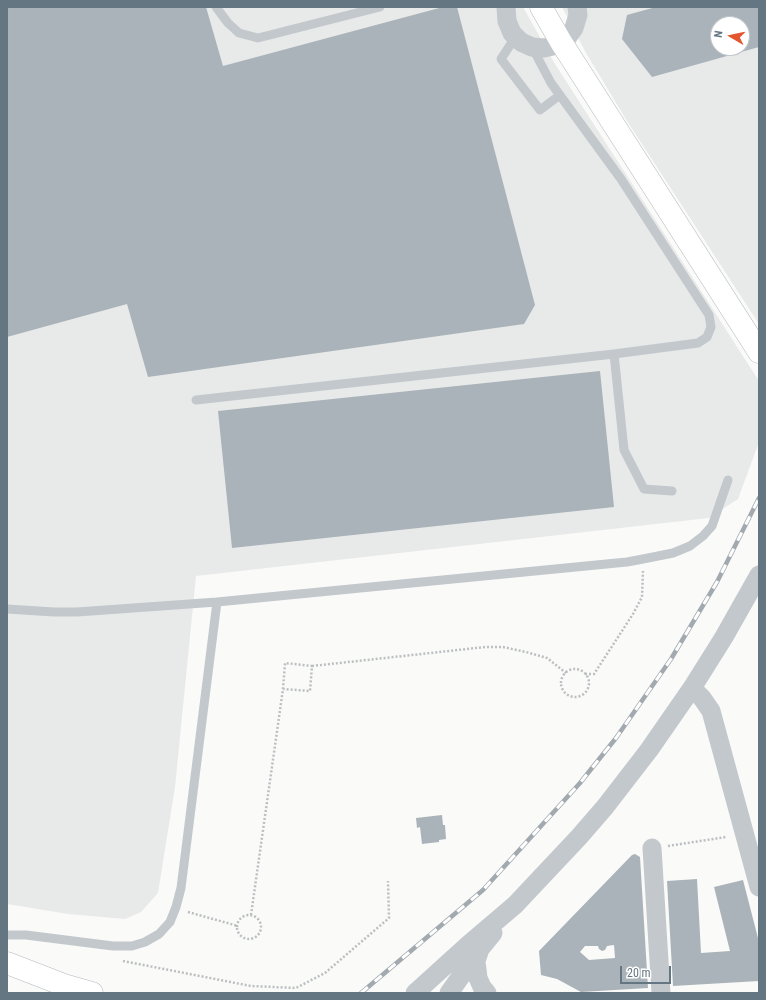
<!DOCTYPE html>
<style>
body{margin:0}
#map{position:relative;width:766px;height:1000px;overflow:hidden;background:#fafaf8;font-family:"Roboto Condensed",sans-serif}
canvas{display:block}
.frame{position:absolute;inset:0;border:8px solid #657683;pointer-events:none}
.north{position:absolute;left:710px;top:16px;width:40px;height:40px;box-sizing:border-box;background:#fff;border:1px solid #c1c8cd;border-radius:50%;rotate:279deg;font-size:11px;font-weight:700;line-height:16px;text-align:center;color:#657683}
.north::after{content:'';display:block;margin:auto;width:14px;height:18px;background:#e4572e;clip-path:polygon(50% 0,100% 100%,50% 72%,0 100%)}
.scale{position:absolute;left:620px;top:966px;width:51px;height:18px;box-sizing:border-box;border:2px solid #657683;border-top:0;padding-left:5px;font-size:12px;line-height:14px;white-space:nowrap;color:#657683;-webkit-text-stroke:3px #fff;paint-order:stroke}
</style>
<div id="map">
<canvas width="766" height="1000"></canvas>
<div class="frame"></div>
<div class="north">N</div>
<div class="scale">20 m</div>
</div>
<script>
const c = document.querySelector('canvas').getContext('2d');
c.lineJoin = 'round';
function paint(path, color) { c.fillStyle = color; c.fill(path, 'evenodd'); }
const toPath = rows => new Path2D(rows.map(r => 'M' + r).join(''));
function strokePath(path, color, width, dash) { c.strokeStyle = color; c.lineWidth = width; c.lineCap = dash ? 'butt' : 'round'; c.setLineDash(dash || []); c.stroke(path); }
const built = toPath([
 [7,7,523,7,555,64,759,381,759,442,738,499,709,518,196,576,175,787,158,893,141,912,125,919,68,914,7,904],
 [562,7,759,7,759,324,627,121,586,53],
 [718,24,742,24,742,48,718,48]
]);
const building = toPath([
 [7,7,206,7,223,66,443,7,457,7,535,305,524,324,148,377,127,304,7,337],
 [656,7,759,7,759,47,652,77,622,39,627,15],
 [718,24,742,24,742,48,718,48],
 [600,371,614,507,232,548,218,411],
 [442,815,443,825,445,825,446,839,439,840,439,842,422,844,420,827,417,828,416,818],
 [635,854,640,857,648,988,581,992,557,979,541,975,539,951,632,855],
 [614,945,615,958,589,960,580,952,585,946,598,946,599,949,602,951,605,950,607,946],
 [697,879,701,953,730,951,714,887,743,880,759,942,759,981,673,986,667,881]
]);
const path = toPath([
 [312,666,485,647,503,647,526,652,547,658,566,673],
 '561 683a14 14 0 1 1 28 0a14 14 0 1 1-28 0Z',
 [585,674,594,674,633,614,642,597,643,571],
 [668,846,726,837],
 [188,912,238,926],
 [251,915,283,689,285,663,312,666,310,691,283,689],
 '237 927a12 12 0 1 1 24 0a12 12 0 1 1-24 0Z',
 [123,961,251,986,296,988,325,973,389,918,388,881]
]);
const lane = toPath([
 [216,7,228,23,239,33,258,38,380,7],
 [516,36,501,59,540,110,560,95],
 [614,354,624,450,644,489,672,491],
 [196,400,614,354,698,343,707,337,711,327,709,315,621,179,551,83,532,47],
 [7,609,54,612,77,612,217,602,627,562,643,559,673,553,690,546,703,536,712,526,728,480],
 [7,935,26,935,113,946,132,946,145,942,159,934,170,922,176,907,181,888,217,602]
]);
const street = toPath([
 [506,7,507,21,512,33,521,42,532,47,544,48,557,45,567,38,574,28,578,15,577,7],
 [692,688,702,698,711,711,759,887],
 [652,848,661,993],
 [415,993,468,945,515,905,579,837,605,807,649,750,692,688,724,637,759,575],
 [449,993,478,952],
 [487,993,482,987,478,978,476,961,480,949,493,933]
]);
const secondary = toPath([
 [541,7,561,42,759,352],
 [7,963,64,985,92,993]
]);
const rail = toPath([
 [361,993,483,890,580,783,616,738,671,659,717,582,759,498]
]);
paint(built, '#e8e9e9');
paint(building, '#aab3b9');
strokePath(secondary, '#b3babf', 23);
strokePath(path, '#bbbfc2', 2.5, [2, 2]);
strokePath(lane, '#c3c8cc', 9);
strokePath(street, '#c3c8cc', 19);
strokePath(secondary, '#fff', 22);
strokePath(rail, '#a2aab0', 4.5);
strokePath(rail, '#fff', 3, [9]);
</script>
